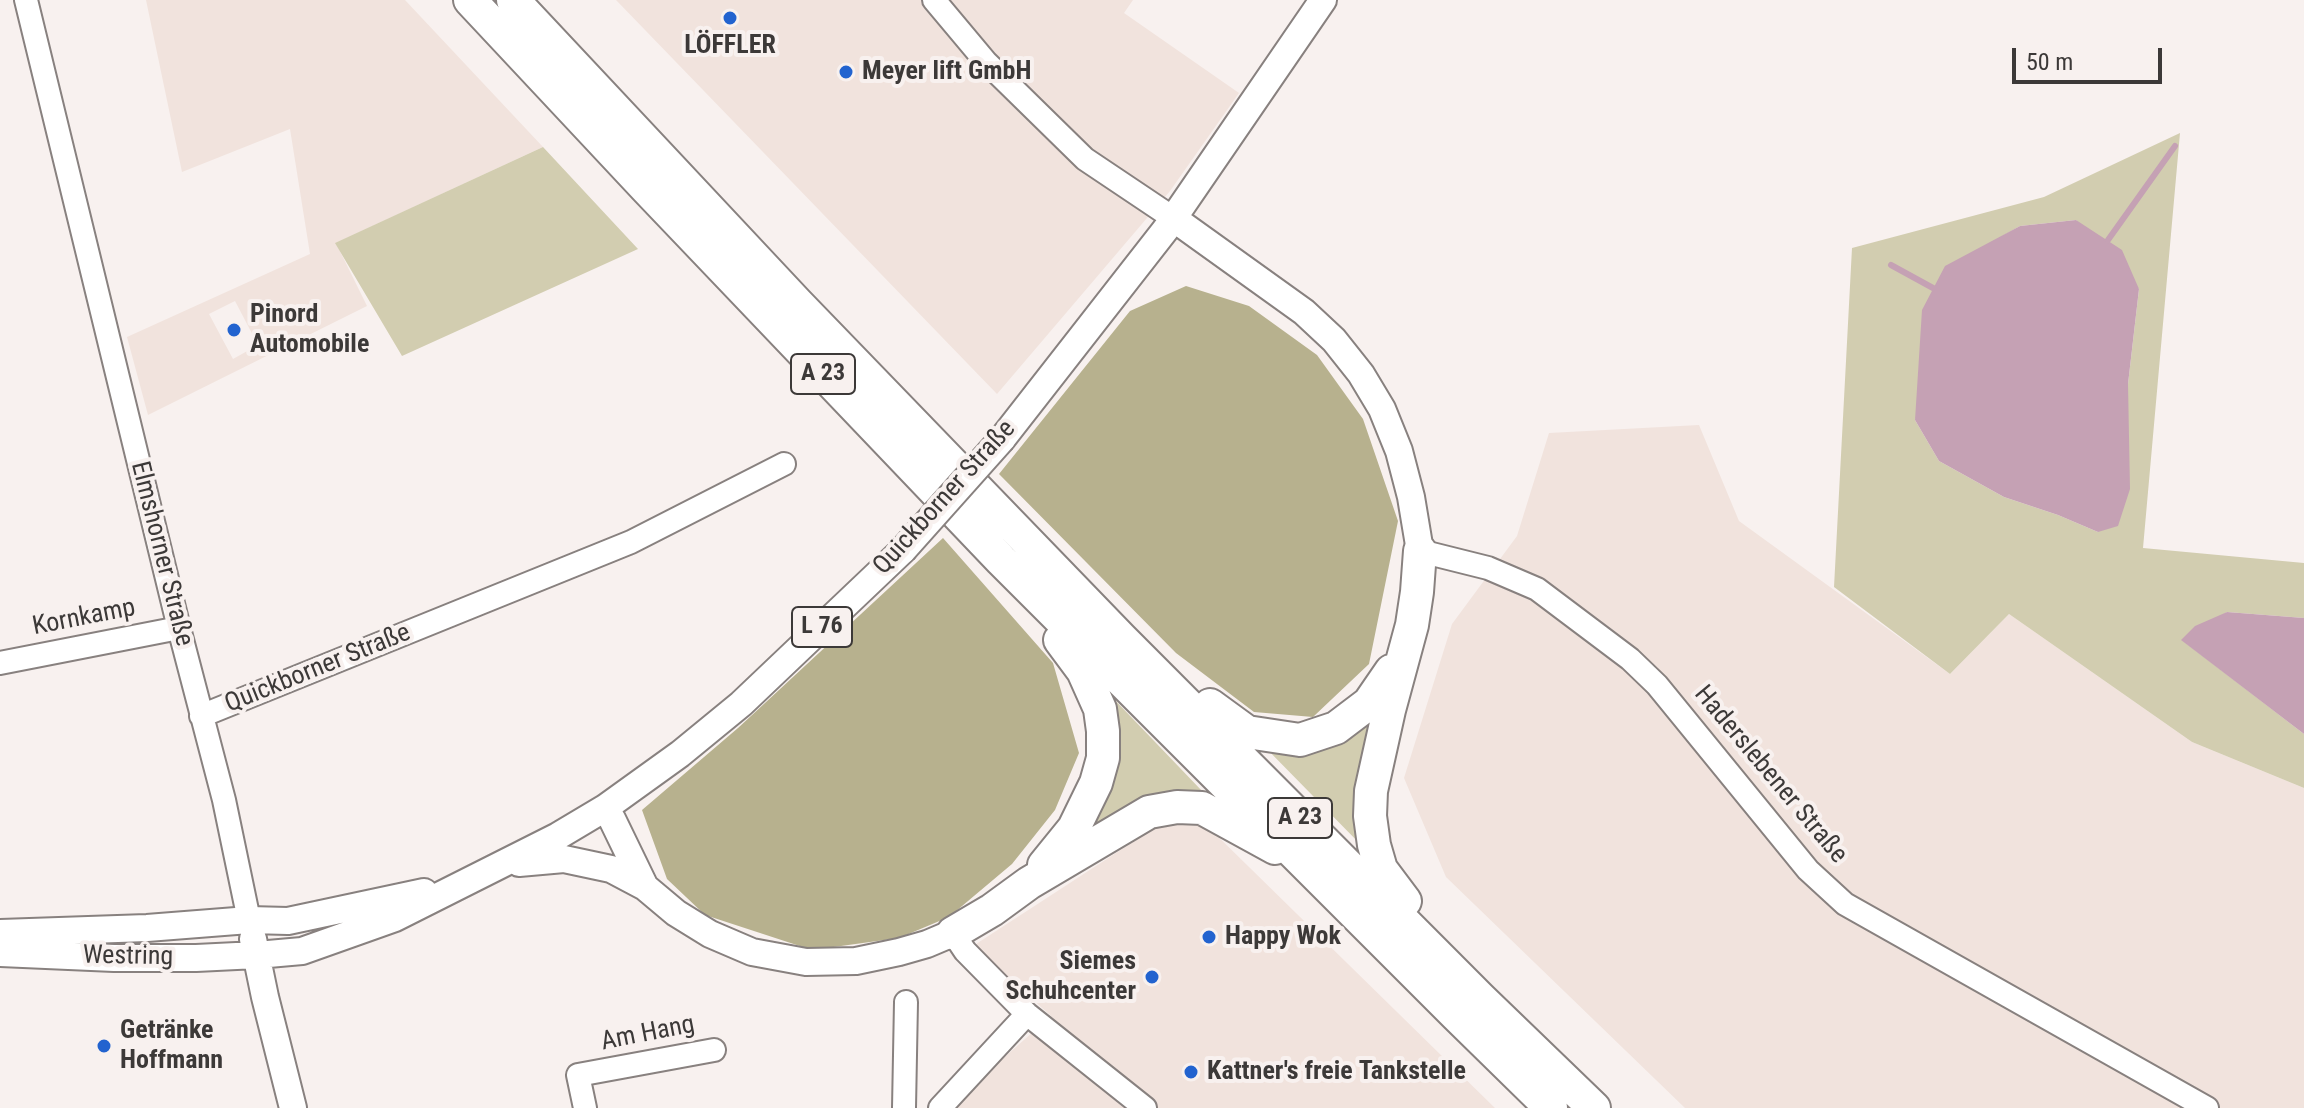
<!DOCTYPE html>
<meta charset="utf-8">
<style>
body{margin:0}
#map{position:relative;width:2304px;height:1108px;overflow:hidden;background:#f8f1ef;font-family:"Roboto Condensed",sans-serif}
canvas{display:block}
.scale{position:absolute;left:2012px;top:48px;width:150px;height:36px;box-sizing:border-box;border:4px solid #3c3938;border-top:0;padding-left:10px;font-size:24px;line-height:28px;white-space:nowrap;color:#3c3938;-webkit-text-stroke:6px #f8f1ef;paint-order:stroke}
</style>
<div id="map">
<canvas width="2304" height="1108"></canvas>
<div class="scale">50 m</div>
</div>
<script>
const c = document.querySelector('canvas').getContext('2d');
c.lineJoin = 'round';
function paint(path, color) { c.fillStyle = color; c.fill(path, 'evenodd'); }
const toPath = rows => new Path2D(rows.map(r => 'M' + r).join(''));
function strokePath(path, color, width, dash) { c.strokeStyle = color; c.lineWidth = width; c.lineCap = dash ? 'butt' : 'round'; c.setLineDash(dash || []); c.stroke(path); }
function write(font, color, halo, rows, align = 'center') {
  c.font = font + ' "Roboto Condensed",sans-serif'; c.lineWidth = 8; c.setLineDash([]); c.textBaseline = 'middle'; c.strokeStyle = halo; c.fillStyle = color; for (const [text, x, y, turn = 0] of rows) {
    c.save(); c.translate(x, y); c.rotate((+turn || 0) * Math.PI / 180); c.textAlign = isNaN(turn) ? turn : align; if (halo) c.strokeText(text, 0, 0); c.fillText(text, 0, 0); c.restore();
  }
}
const built = toPath([
 [146,0,405,0,543,147,336,243,367,306,148,415,127,337,310,254,290,129,182,172],
 [235,301,258,345,233,359,209,314],
 [616,0,1133,0,1124,13,1239,93,1170,191,997,394],
 [1699,425,1739,521,1950,674,2009,614,2192,742,2304,788,2304,1108,1685,1108,1446,877,1404,778,1452,624,1517,536,1549,433],
 [1199,818,1495,1108,947,1108,1051,1016,973,946,1159,825]
]);
const green = toPath([
 [2180,133,2143,548,2304,563,2304,618,2227,612,2182,640,2304,734,2304,788,2192,742,2009,614,1950,674,1834,587,1852,248,2044,197],
 [2076,220,2139,289,2128,384,2098,532,2058,515,2004,497,1939,461,1915,420,1985,246,2020,226],
 [543,147,638,249,402,356,335,243],
 [1385,692,1365,849,1261,743],
 [1110,695,1203,792,1159,794,1145,798,1109,816,1086,832]
]);
const forest = toPath([
 [1186,286,1249,306,1317,355,1363,419,1398,521,1369,664,1313,717,1254,712,1176,653,999,474,1130,311],
 [943,538,1053,663,1079,753,1055,810,1012,864,949,917,899,938,812,950,705,915,667,879,642,810,738,728]
]);
const water = toPath([
 [2076,220,2122,250,2139,289,2128,384,2130,489,2118,526,2098,532,2058,515,2004,497,1939,461,1915,420,1922,310,1945,266,2020,226],
 [2227,612,2304,618,2304,734,2181,640,2195,626]
]);
const stream = toPath([
 [2108,240,2175,146],
 [1891,265,1933,288]
]);
const minor = toPath([
 [26,0,179,628,224,800,249,920],
 [934,0,986,62,1085,159,1173,218],
 [1420,551,1488,568,1537,589,1630,659,1657,685,1808,870,1845,904,2207,1108],
 [0,663,179,628],
 [201,716,631,542,784,464],
 [953,933,965,951,1027,1014,1145,1108],
 [585,1108,578,1075,714,1050],
 [904,1108,906,1002],
 [940,1108,1027,1014]
]);
const major = toPath([
 [1173,218,1304,312,1334,340,1361,374,1382,409,1399,451,1411,497,1420,551],
 [1002,439,1166,229,1323,0],
 [605,808,612,819,645,887],
 [519,863,564,859,611,869,645,887,676,913,710,934,752,952,806,962,856,961,899,952,927,944,953,933],
 [0,933,147,928,249,920,288,921,424,892],
 [253,939,265,997,293,1108],
 [0,953,114,958,196,958,257,955,302,951,395,918,558,836,605,808,680,754,741,704,903,550]
]);
const highway = toPath([
 [470,0,646,188,1001,560,1456,1015,1551,1108],
 [513,0,797,303,1121,638,1480,998,1594,1108],
 [1210,705,1247,732,1300,740,1336,728,1369,703,1391,671],
 [1044,865,1074,828,1096,783,1103,758,1103,731,1100,709,1083,671,1060,640],
 [1405,901,1381,869,1374,845,1370,816,1371,791,1389,710,1412,625,1417,592,1420,551],
 [953,933,992,910,1029,883,1149,812,1177,807,1202,808,1275,848]
]);
const majorBridge = toPath([
 [903,550,1002,439]
]);
const markers = [
 [730,18,8,"#2263cf"],
 [846,72,8,"#2263cf"],
 [234,330,8,"#2263cf"],
 [1209,937,8,"#2263cf"],
 [1152,977,8,"#2263cf"],
 [104,1046,8,"#2263cf"],
 [1191,1072,8,"#2263cf"]
];
const shields = [
 [823,374,64],
 [822,627,60],
 [1300,818,64]
];
const shieldNames = [
 ["A 23",823,374],
 ["L 76",822,627],
 ["A 23",1300,818]
];
const poiNames = [
 ["LÖFFLER",730,46,"center"],
 ["Meyer lift GmbH",862,72],
 ["Pinord",250,315],
 ["Automobile",250,345],
 ["Happy Wok",1225,937],
 ["Siemes",1136,962,"right"],
 ["Schuhcenter",1136,992,"right"],
 ["Getränke",120,1031],
 ["Hoffmann",120,1061],
 ["Kattner's freie Tankstelle",1207,1072]
];
const streetNames = [
 ["Quickborner Straße",945,498,-48],
 ["Elmshorner Straße",161,554,76],
 ["Kornkamp",84,618,-11],
 ["Quickborner Straße",318,669,-22],
 ["Haderslebener Straße",1770,775,50],
 ["Westring",128,957,1],
 ["Am Hang",648,1034,-11]
];
paint(built, '#f1e3dd');
paint(green, '#d2cdb0');
paint(forest, '#b7b18e');
paint(water, '#c5a1b4');
strokePath(stream, '#c5a1b4', 6);
strokePath(minor, '#88817f', 26);
strokePath(major, '#88817f', 30);
strokePath(highway, '#88817f', 36);
strokePath(minor, '#fff', 22);
strokePath(major, '#fff', 26);
strokePath(highway, '#fff', 32);
strokePath(majorBridge, '#88817f', 30, []);
strokePath(majorBridge, '#fff', 26);
for (const [x, y, r, color] of markers) { const dot = new Path2D(); dot.arc(x, y, r, 0, 2 * Math.PI); c.fillStyle = color; c.fill(dot); strokePath(dot, '#f8f1ef', 3); }
for (const [x, y, w] of shields) { const box = new Path2D(); box.roundRect(x - w / 2, y - 20, w, 40, 6); c.fillStyle = '#f8f1ef'; c.fill(box); strokePath(box, '#3c3938', 2); }
write('bold 24px', '#3c3938', null, shieldNames);
write('bold 26px', '#3c3938', '#f8f1ef', poiNames, 'left');
write('26px', '#3c3938', '#f8f1ef', streetNames);
</script>
